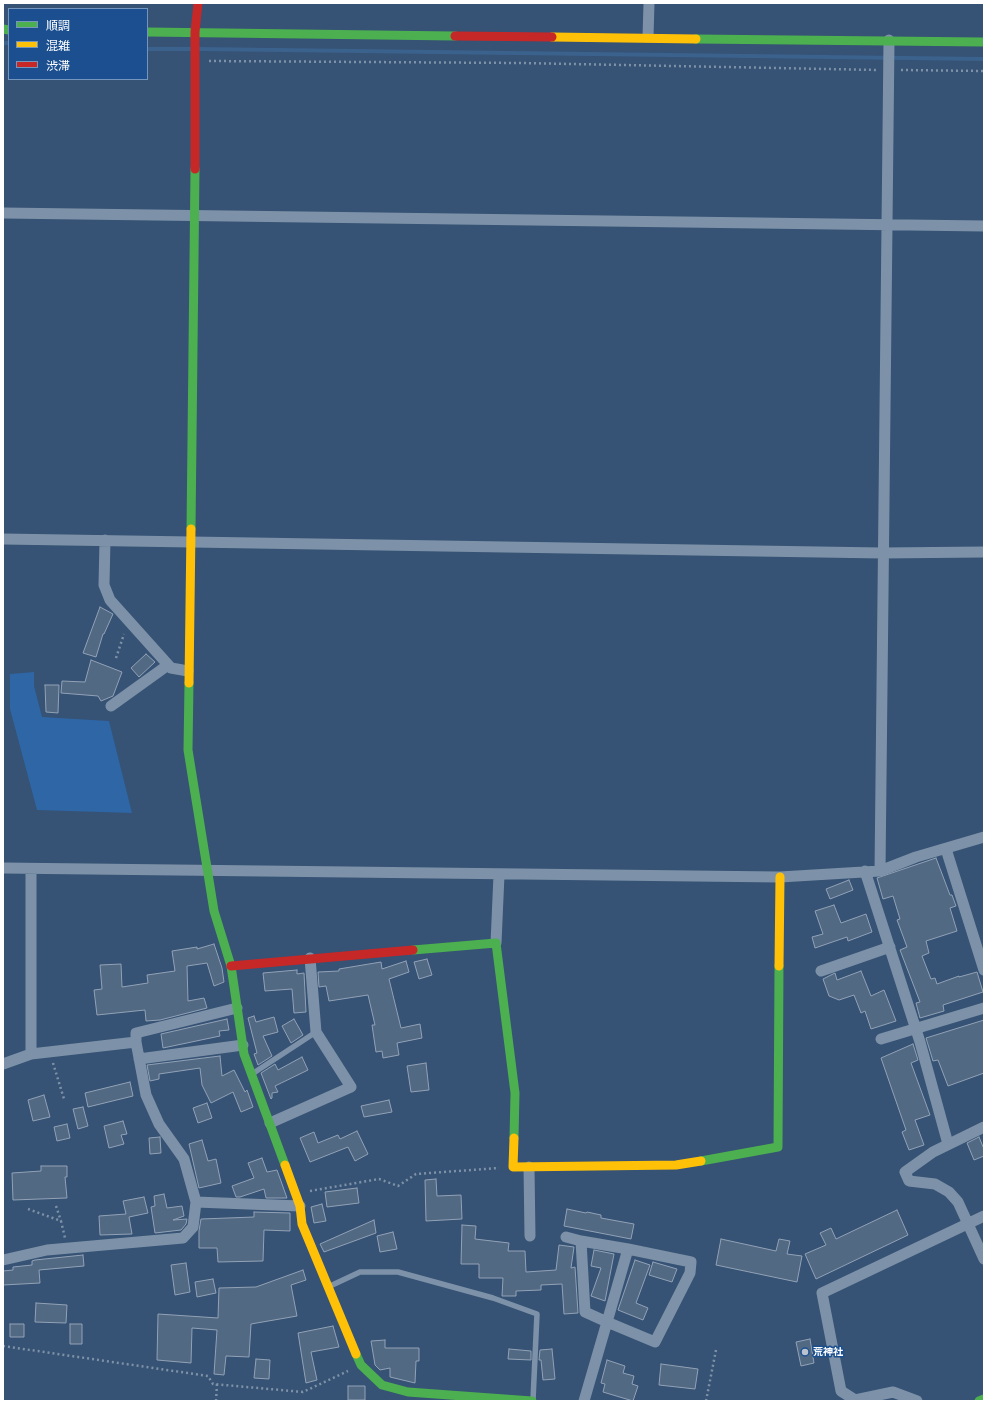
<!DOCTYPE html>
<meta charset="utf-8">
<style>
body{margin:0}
#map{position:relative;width:987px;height:1404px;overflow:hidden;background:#365274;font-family:"Fira Sans Condensed","Noto Sans JP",sans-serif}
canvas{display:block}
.frame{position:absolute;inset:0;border:4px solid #fff;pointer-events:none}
.legend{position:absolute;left:8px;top:8px;width:140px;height:72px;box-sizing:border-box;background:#1b4f8f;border:1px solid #7695bc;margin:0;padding:5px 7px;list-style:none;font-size:12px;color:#fff}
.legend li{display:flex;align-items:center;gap:8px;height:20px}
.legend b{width:20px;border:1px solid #7695bc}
</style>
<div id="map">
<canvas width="987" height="1404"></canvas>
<div class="frame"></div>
<ul class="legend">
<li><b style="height:5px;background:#4caf50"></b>順調</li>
<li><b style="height:5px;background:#ffc107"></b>混雑</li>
<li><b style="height:5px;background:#c62828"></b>渋滞</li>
</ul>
</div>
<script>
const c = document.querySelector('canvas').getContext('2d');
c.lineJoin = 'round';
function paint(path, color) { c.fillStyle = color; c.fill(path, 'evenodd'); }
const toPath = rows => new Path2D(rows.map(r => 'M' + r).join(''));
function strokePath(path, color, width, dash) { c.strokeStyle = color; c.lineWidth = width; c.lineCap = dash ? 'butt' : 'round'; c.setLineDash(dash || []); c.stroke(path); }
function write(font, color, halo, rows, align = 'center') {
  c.font = font + ' "Fira Sans Condensed","Noto Sans JP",sans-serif'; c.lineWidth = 3; c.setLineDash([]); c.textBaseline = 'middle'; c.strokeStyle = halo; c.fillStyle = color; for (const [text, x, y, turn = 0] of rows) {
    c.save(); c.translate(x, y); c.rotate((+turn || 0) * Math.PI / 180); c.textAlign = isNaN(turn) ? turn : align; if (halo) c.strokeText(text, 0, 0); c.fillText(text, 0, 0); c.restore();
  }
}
const green = toPath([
 [34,672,34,686,42,717,109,721,132,813,37,810,10,709,10,674]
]);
const stream = toPath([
 [3,43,9,43],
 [147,49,193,49],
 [199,49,984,59]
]);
const building = toPath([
 [100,607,113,614,104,634,103,634,96,657,83,653,100,607],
 [146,654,155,662,139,677,131,668,146,654],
 [91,660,122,672,113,696,101,701,98,696,61,693,62,681,85,682,91,660],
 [45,685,59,685,58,713,46,712,45,685],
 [936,858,950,895,952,895,956,906,950,908,957,931,926,941,929,953,922,956,931,979,935,978,937,984,959,976,959,977,977,972,983,992,943,1005,944,1011,920,1018,916,1003,920,1002,900,950,907,947,897,920,900,919,893,896,883,899,877,878,936,858],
 [849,880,853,890,830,899,826,889,849,880],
 [834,905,841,923,866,914,872,932,848,941,847,937,815,948,812,937,823,934,815,911,834,905],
 [214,944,222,968,224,982,214,986,207,963,187,966,188,1001,204,998,207,1008,160,1020,146,1021,145,1010,97,1015,94,990,102,989,100,965,121,964,122,987,148,983,147,975,175,971,172,951,197,947,197,949,214,944],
 [427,959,432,975,419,979,414,962,427,959],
 [406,961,409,972,389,979,401,1028,420,1024,422,1038,397,1043,399,1055,383,1058,382,1051,376,1052,372,1025,375,1025,368,995,329,1001,326,986,319,987,318,972,339,971,339,969,381,962,382,969,406,961],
 [297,970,297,974,304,973,306,1012,294,1013,292,989,265,991,263,973,297,970],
 [861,971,871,996,884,990,896,1021,871,1029,865,1011,861,1013,854,995,839,1000,829,996,823,979,835,973,837,980,861,971],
 [254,1016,256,1022,274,1017,278,1032,263,1036,272,1056,258,1065,254,1054,257,1053,248,1018,254,1016],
 [227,1019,229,1030,219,1031,220,1036,163,1048,161,1034,227,1019],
 [294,1019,303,1035,291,1043,282,1026,294,1019],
 [984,1020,984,1073,948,1086,938,1060,933,1061,926,1038,984,1020],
 [913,1044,918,1060,911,1063,930,1115,915,1120,924,1145,909,1150,902,1132,906,1130,881,1058,913,1044],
 [220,1056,222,1076,234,1070,245,1092,247,1090,253,1107,241,1112,233,1092,211,1103,202,1085,200,1068,159,1074,159,1079,150,1081,147,1065,220,1056],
 [302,1057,308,1070,275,1086,278,1092,272,1093,272,1098,271,1099,261,1073,275,1064,278,1070,302,1057],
 [426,1063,429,1090,411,1092,407,1066,426,1063],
 [130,1082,133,1096,88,1107,85,1093,130,1082],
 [44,1095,50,1117,33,1121,28,1100,44,1095],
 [389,1100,392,1112,364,1117,361,1106,389,1100],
 [207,1103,212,1118,198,1123,193,1108,207,1103],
 [83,1107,88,1126,78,1129,73,1109,83,1107],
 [123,1121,127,1134,121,1135,124,1144,109,1148,104,1126,123,1121],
 [67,1124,70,1138,57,1141,54,1127,67,1124],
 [357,1131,368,1154,355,1161,348,1147,310,1162,300,1138,314,1132,318,1143,338,1135,340,1139,357,1131],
 [160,1137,161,1153,150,1154,149,1138,160,1137],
 [979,1137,984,1149,984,1156,974,1160,967,1143,979,1137],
 [202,1140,208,1161,216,1159,221,1183,199,1188,189,1144,202,1140],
 [262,1158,267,1172,277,1170,287,1198,266,1198,264,1189,240,1197,236,1197,232,1186,254,1178,248,1163,262,1158],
 [41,1166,67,1166,67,1177,65,1177,67,1198,13,1200,12,1173,41,1171,41,1166],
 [436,1179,437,1196,461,1195,462,1219,426,1221,425,1180,436,1179],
 [357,1188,359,1203,327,1207,325,1192,357,1188],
 [164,1194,167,1208,182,1206,184,1216,173,1220,187,1219,186,1224,181,1230,155,1233,151,1207,155,1206,154,1196,164,1194],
 [144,1197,148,1213,129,1217,132,1234,100,1235,99,1216,126,1214,123,1201,144,1197],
 [322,1204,326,1221,314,1223,311,1207,322,1204],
 [567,1209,586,1213,587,1212,601,1215,601,1218,634,1224,631,1239,564,1226,567,1209],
 [897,1210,908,1235,816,1279,805,1254,826,1245,820,1233,831,1228,836,1239,897,1210],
 [254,1212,290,1213,290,1231,264,1230,263,1261,218,1262,217,1248,199,1248,199,1231,201,1219,254,1217,254,1212],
 [374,1220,376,1233,324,1252,320,1244,374,1220],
 [462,1225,476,1226,475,1239,509,1243,508,1251,525,1251,526,1272,556,1270,559,1245,574,1247,571,1268,575,1267,578,1313,564,1314,562,1284,541,1285,541,1290,516,1291,516,1296,502,1296,503,1278,479,1278,479,1264,461,1264,462,1225],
 [393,1232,397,1249,380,1252,377,1236,393,1232],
 [721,1239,776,1251,779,1239,790,1241,787,1254,802,1256,797,1282,716,1265,721,1239],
 [594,1250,614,1254,605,1301,591,1296,601,1268,591,1266,594,1250],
 [83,1255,84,1266,39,1270,40,1283,3,1285,3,1271,13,1270,13,1267,32,1265,32,1261,35,1260,83,1255],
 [635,1260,650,1265,636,1303,648,1308,643,1320,618,1310,635,1260],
 [653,1262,677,1269,672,1282,649,1275,653,1262],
 [186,1263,190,1292,175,1295,171,1265,186,1263],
 [303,1270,306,1280,291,1285,297,1316,251,1324,249,1357,226,1356,224,1375,214,1374,217,1330,192,1328,191,1363,157,1360,158,1314,218,1318,219,1288,256,1287,303,1270],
 [213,1279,216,1293,197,1297,195,1282,213,1279],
 [36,1303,67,1305,66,1323,35,1322,36,1303],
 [10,1324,24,1324,24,1337,10,1337,10,1324],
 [70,1324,82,1324,82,1344,70,1344,70,1324],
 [333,1326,339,1347,311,1352,317,1380,306,1383,298,1333,333,1326],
 [810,1339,814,1363,801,1366,796,1342,810,1339],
 [385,1340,385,1348,419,1348,419,1361,416,1361,415,1383,390,1377,390,1368,380,1370,375,1365,371,1341,385,1340],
 [509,1349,531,1351,531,1360,508,1359,509,1349],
 [552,1349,555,1379,543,1380,541,1360,539,1360,540,1350,552,1349],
 [256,1359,270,1360,269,1379,254,1378,256,1359],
 [607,1360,625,1366,623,1373,634,1376,632,1384,638,1386,633,1401,603,1392,605,1384,601,1383,607,1360],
 [661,1364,698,1369,695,1389,659,1385,661,1364],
 [348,1386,365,1386,365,1400,348,1400,348,1386]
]);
const path = toPath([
 [209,61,521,63,878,70],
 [901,70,984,71],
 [116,658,124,634],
 [53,1063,64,1099],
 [310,1191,379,1179,398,1186,416,1174,499,1168],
 [56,1206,61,1221],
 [28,1209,61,1221,65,1238],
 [3,1346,208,1376,213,1384,303,1392,348,1371],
 [216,1401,217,1384],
 [706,1401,716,1350]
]);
const lane = toPath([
 [252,1074,316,1032],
 [328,1287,360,1272,398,1272,493,1298,537,1314,533,1400]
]);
const street = toPath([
 [648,37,649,3],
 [3,213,984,226],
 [3,539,882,553,984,552],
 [105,540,104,585,110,600,171,668,188,671],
 [111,706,168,665],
 [946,849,984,970],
 [3,868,780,877,880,871,916,857,984,837],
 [865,871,920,1042,948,1144],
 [880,871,889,40],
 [496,943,499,875],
 [821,971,890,947],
 [881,1039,984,1008],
 [136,1042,146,1095,159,1124,184,1159,196,1202],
 [31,1054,31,869],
 [139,1059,243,1045],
 [3,1064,31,1054,136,1042,136,1033,237,1008],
 [270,1123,351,1087,316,1032,310,958],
 [984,1127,933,1152,905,1172,909,1181,935,1184,949,1192,958,1202,984,1259],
 [529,1167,530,1236],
 [566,1237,581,1241],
 [3,1260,47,1250,183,1238,193,1227,196,1202,300,1206],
 [584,1401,607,1322,628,1249,691,1262,690,1273,655,1342,607,1322,585,1312,581,1241,628,1249],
 [917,1401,893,1392,855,1400,841,1391,822,1293,984,1216]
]);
const fast = toPath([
 [3,29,9,30],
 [147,32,455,36],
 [696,39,984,42],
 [191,529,195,169],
 [189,683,188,750,214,911,231,966,244,1054,285,1165],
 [413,950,496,943,515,1093,514,1138],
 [701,1161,778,1147,779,966],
 [356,1354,361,1365,382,1385,408,1392,532,1401],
 [979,1401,984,1399]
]);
const slow = toPath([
 [552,37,696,39],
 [189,683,191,529],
 [779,966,780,877],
 [514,1138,513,1167,676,1165,701,1161],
 [285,1165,300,1206,302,1224,356,1354]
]);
const jam = toPath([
 [455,36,552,37],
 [195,169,195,32,198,3],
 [231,966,413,950]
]);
const markers = [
 [805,1352,4,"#b9c2ce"]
];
const poiNames = [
 ["荒神社",813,1352]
];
paint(green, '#2f66a5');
strokePath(stream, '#3b618d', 4);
paint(building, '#526984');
strokePath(building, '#92a2b6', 1);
strokePath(path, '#7d92a8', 2.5, [2, 3]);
strokePath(lane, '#7d92a8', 5.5);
strokePath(street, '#7d92a8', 11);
strokePath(fast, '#4caf50', 9);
strokePath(slow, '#ffc107', 9);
strokePath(jam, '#c62828', 9);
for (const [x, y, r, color] of markers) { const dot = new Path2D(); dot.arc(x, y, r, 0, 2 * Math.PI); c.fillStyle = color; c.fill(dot); strokePath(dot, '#1b4f8f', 1.5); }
write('bold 10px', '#fff', '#1b4f8f', poiNames, 'left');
</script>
